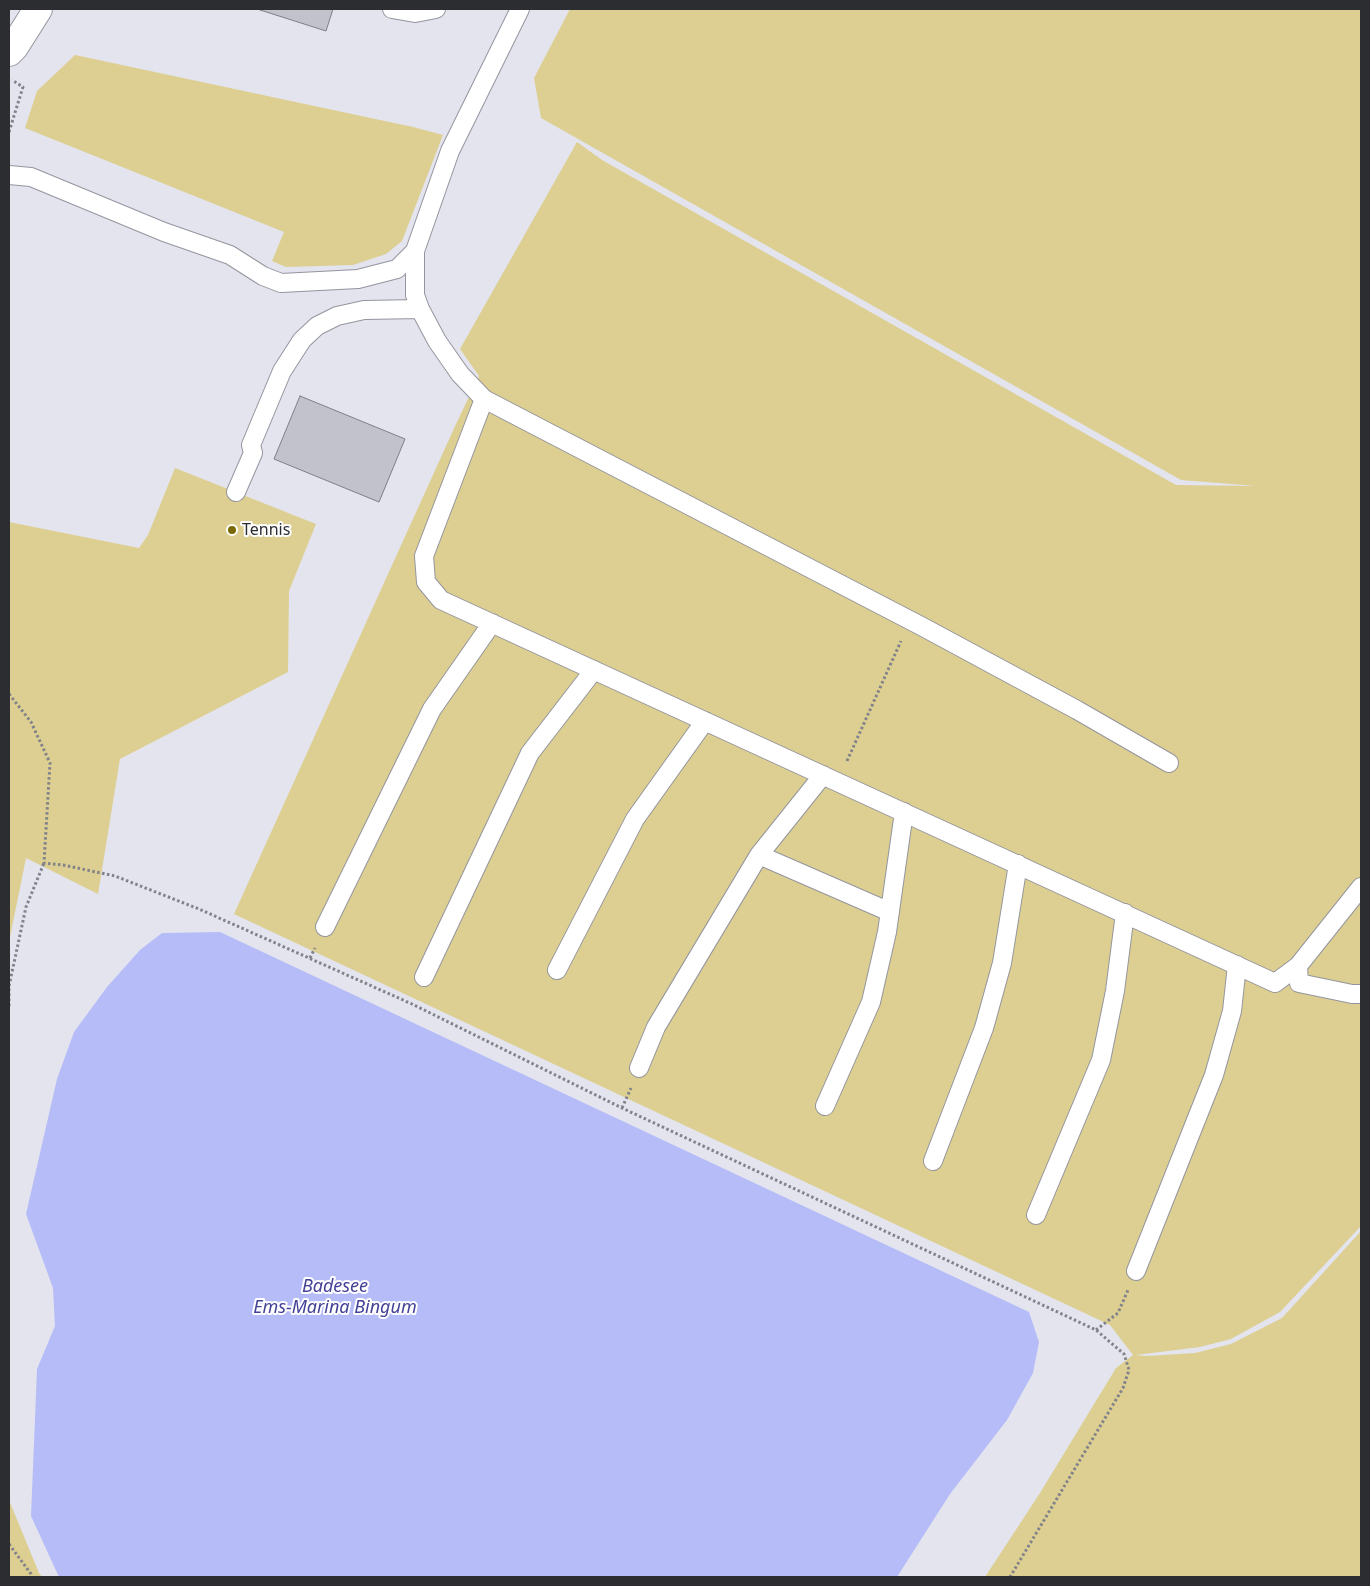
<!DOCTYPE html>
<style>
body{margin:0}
#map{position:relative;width:1370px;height:1586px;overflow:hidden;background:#e3e4ee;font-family:"Noto Sans",sans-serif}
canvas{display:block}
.frame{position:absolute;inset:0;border:10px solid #2c2d30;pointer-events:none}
</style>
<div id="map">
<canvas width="1370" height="1586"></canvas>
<div class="frame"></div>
</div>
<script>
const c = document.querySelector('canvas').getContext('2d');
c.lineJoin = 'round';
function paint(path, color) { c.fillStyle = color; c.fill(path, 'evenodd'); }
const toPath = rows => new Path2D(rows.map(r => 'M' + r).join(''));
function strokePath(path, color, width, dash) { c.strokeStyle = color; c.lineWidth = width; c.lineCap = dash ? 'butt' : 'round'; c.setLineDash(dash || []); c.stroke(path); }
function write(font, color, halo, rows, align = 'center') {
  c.font = font + ' "Noto Sans",sans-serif'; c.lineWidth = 4; c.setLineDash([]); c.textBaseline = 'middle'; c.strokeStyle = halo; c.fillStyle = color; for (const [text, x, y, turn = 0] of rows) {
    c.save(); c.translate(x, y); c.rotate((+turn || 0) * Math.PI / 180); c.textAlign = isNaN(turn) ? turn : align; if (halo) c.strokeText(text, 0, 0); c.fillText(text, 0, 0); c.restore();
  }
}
const green = toPath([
 [570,9,1361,9,1361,486,1360,487,1361,487,1361,1226,1280,1312,1231,1339,1200,1347,1136,1355,1147,1356,1195,1353,1231,1344,1282,1318,1361,1231,1361,1577,985,1577,1040,1493,1116,1368,1133,1355,1110,1325,234,914,456,424,479,376,460,349,577,142,602,160,1176,485,1256,486,1181,480,541,118,534,78],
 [75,55,413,127,443,135,402,241,386,254,353,265,286,267,272,261,284,232,25,128,37,91],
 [175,468,316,524,289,591,288,672,120,759,98,894,26,858,9,942,9,522,139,548,148,535],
 [9,1500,39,1573,42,1577,9,1577]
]);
const water = toPath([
 [220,932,1029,1312,1039,1342,1033,1373,1007,1420,950,1494,897,1577,59,1577,31,1516,37,1369,55,1326,53,1288,26,1214,57,1079,74,1032,107,987,140,950,162,933]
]);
const building = toPath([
 [257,9,333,9,326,31,257,9],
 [300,396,405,439,379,502,274,459,300,396]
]);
const path = toPath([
 [9,132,23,87,12,80],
 [9,694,31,722,50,763,44,863,63,865,115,876,199,909,412,1004,622,1108,1096,1330,1124,1354,1129,1370,1123,1388,1010,1577],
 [847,761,901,641],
 [310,958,315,948],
 [9,1006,9,986,26,907,44,863],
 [622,1108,631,1088],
 [1096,1330,1118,1313,1128,1290],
 [9,1544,31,1574,32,1577]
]);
const lane = toPath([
 [392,9,415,13,436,9],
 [520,9,450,151,415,251,415,295,420,309,437,341,460,374,484,399,424,556,426,582,441,600,1275,983,1298,966,1361,887],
 [9,175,31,177,164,232,230,255,263,276,281,283,358,279,397,269,415,251],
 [484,399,923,627,1077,710,1169,763],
 [236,492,253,453,251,445,282,371,302,340,317,326,337,316,364,310,420,309],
 [759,855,890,912],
 [325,927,432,709,492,623],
 [1298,966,1299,983,1352,994,1361,994],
 [557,970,635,819,705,721],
 [424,977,530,753,594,670],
 [639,1068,656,1027,759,855,823,775],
 [825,1106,871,1002,887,932,904,812],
 [933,1161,984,1028,1002,963,1018,864],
 [1036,1215,1101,1060,1115,991,1125,913],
 [1136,1271,1214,1075,1232,1011,1237,965]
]);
const street = toPath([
 [9,52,14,47,38,9]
]);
const markers = [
 [232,530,5,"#7b6800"]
];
const poiNames = [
 ["Tennis",242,530]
];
const waterNames = [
 ["Badesee",335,1287],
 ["Ems-Marina Bingum",335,1308]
];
paint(green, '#ddcf91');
paint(water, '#b5bcf7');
paint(building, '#c1c2cc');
strokePath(building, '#7d7f87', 1);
strokePath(lane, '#94959e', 20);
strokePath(street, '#94959e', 30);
strokePath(path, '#82838a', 3, [2.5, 2.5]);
strokePath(lane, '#fff', 18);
strokePath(street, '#fff', 28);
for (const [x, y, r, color] of markers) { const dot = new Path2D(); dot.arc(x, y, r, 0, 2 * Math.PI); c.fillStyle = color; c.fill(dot); strokePath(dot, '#fff', 2); }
write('16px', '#2c2d30', '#fff', poiNames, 'left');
write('italic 18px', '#434297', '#fff', waterNames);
</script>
